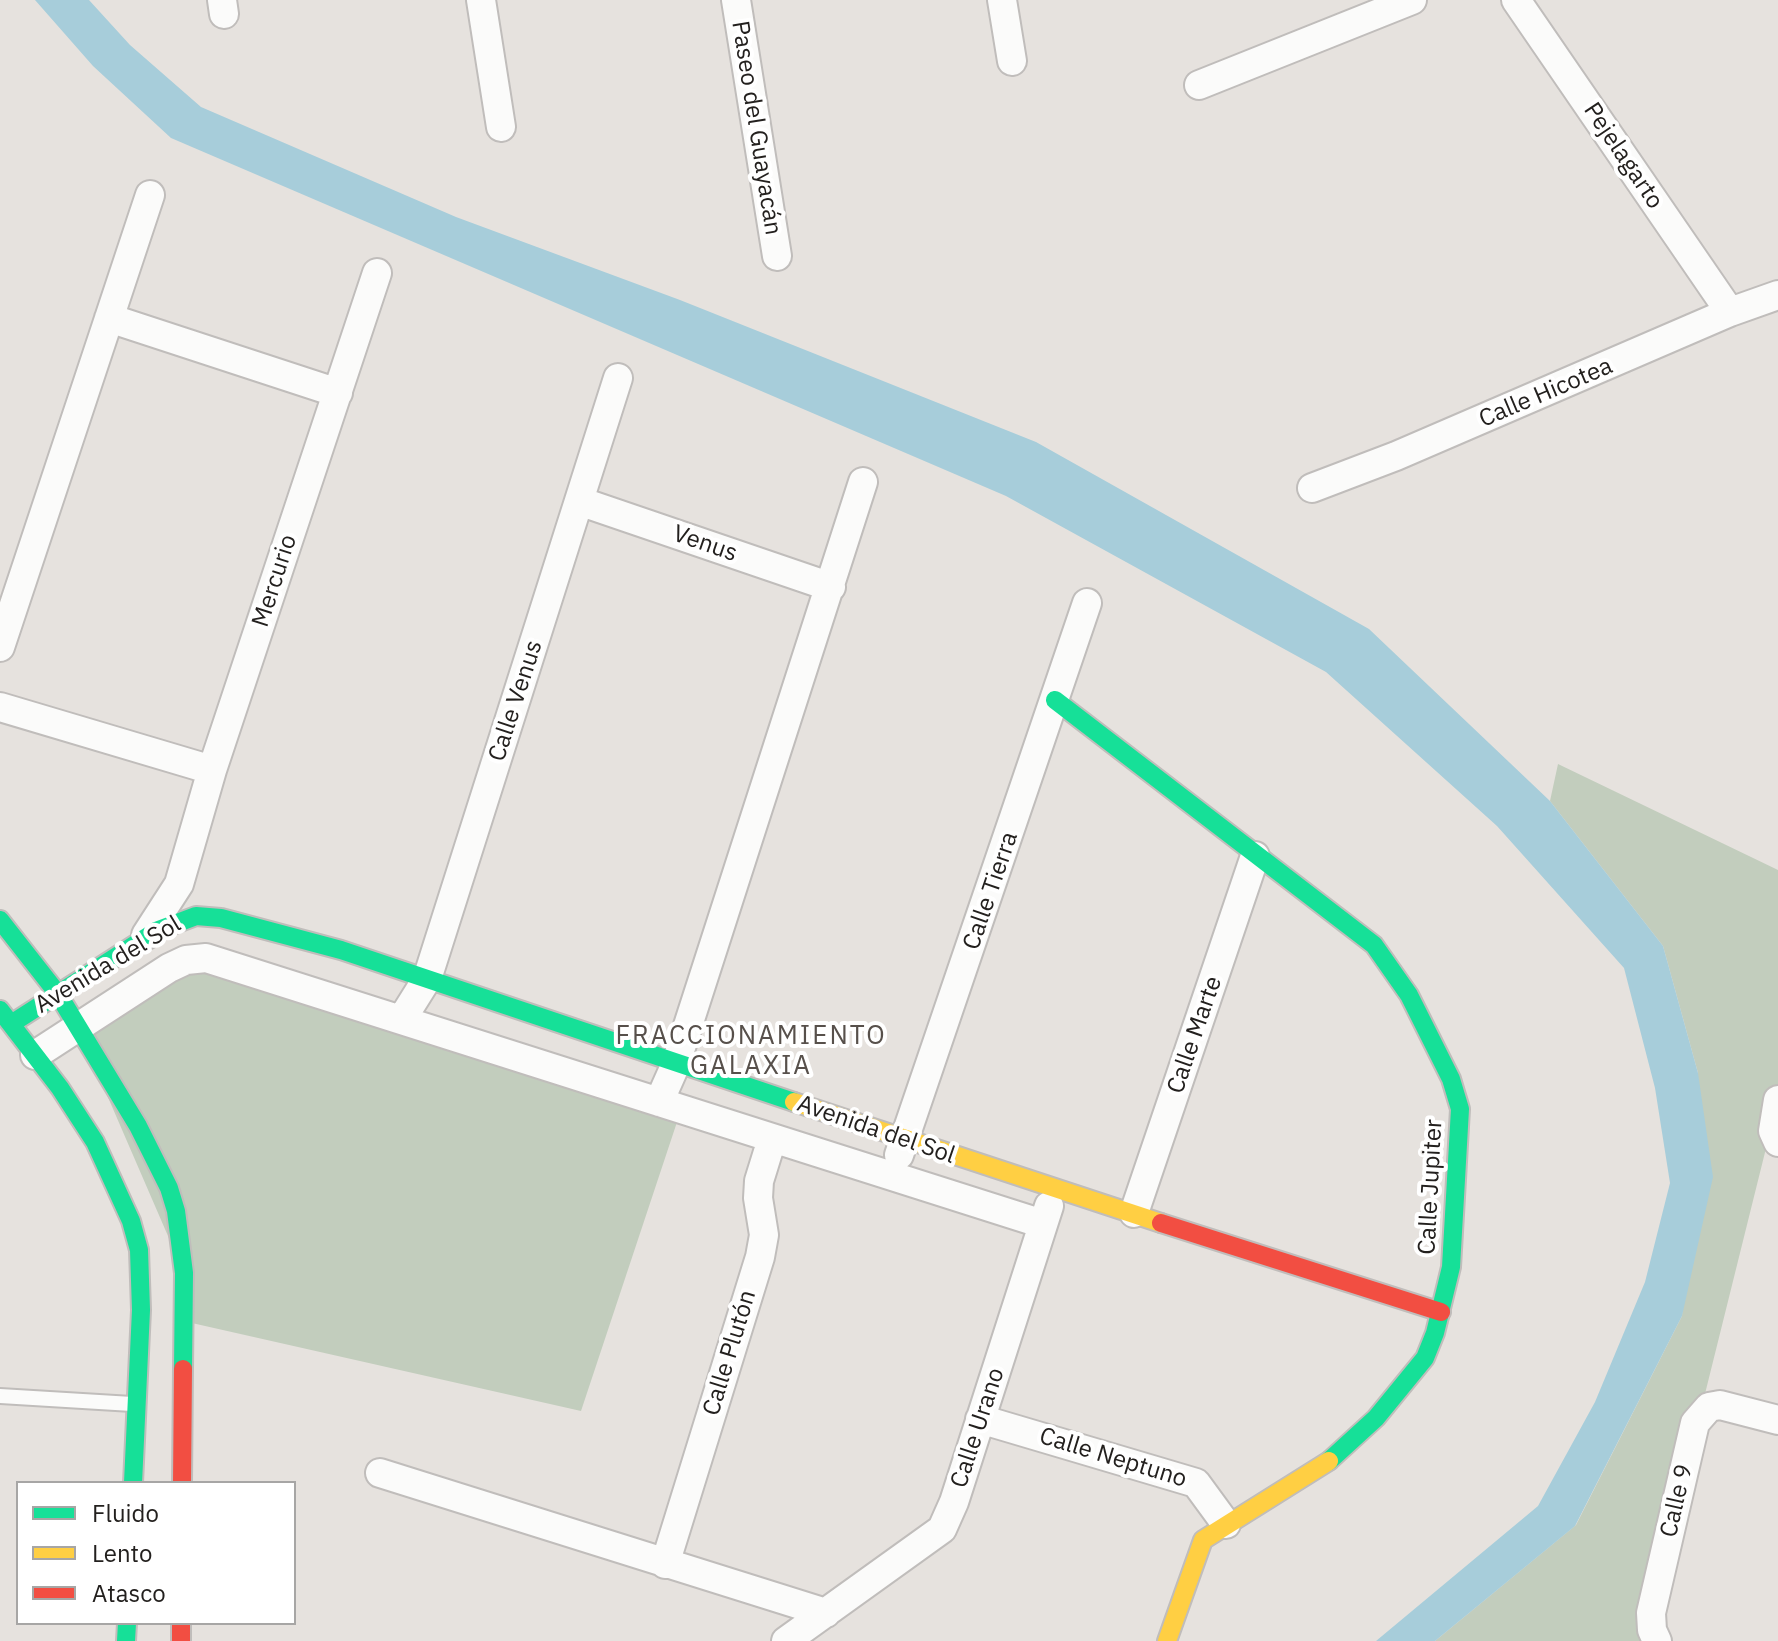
<!DOCTYPE html>
<meta charset="utf-8">
<style>
body{margin:0}
#map{position:relative;width:1778px;height:1641px;overflow:hidden;background:#e6e2de;font-family:"IBM Plex Sans",sans-serif}
canvas{display:block}
.legend{position:absolute;left:16px;top:1481px;width:280px;height:144px;box-sizing:border-box;background:#fff;border:2px solid #a7a6a5;margin:0;padding:10px 14px;list-style:none;font-size:24px;color:#23201e}
.legend li{display:flex;align-items:center;gap:16px;height:40px}
.legend b{width:40px;border:2px solid #a7a6a5}
</style>
<div id="map">
<canvas width="1778" height="1641"></canvas>
<ul class="legend">
<li><b style="height:10px;background:#16e098"></b>Fluido</li>
<li><b style="height:10px;background:#ffcf43"></b>Lento</li>
<li><b style="height:10px;background:#f24e42"></b>Atasco</li>
</ul>
</div>
<script>
const c = document.querySelector('canvas').getContext('2d');
c.lineJoin = 'round';
function paint(path, color) { c.fillStyle = color; c.fill(path, 'evenodd'); }
const toPath = rows => new Path2D(rows.map(r => 'M' + r).join(''));
function strokePath(path, color, width, dash) { c.strokeStyle = color; c.lineWidth = width; c.lineCap = dash ? 'butt' : 'round'; c.setLineDash(dash || []); c.stroke(path); }
function write(font, color, halo, rows, align = 'center') {
  c.font = font + ' "IBM Plex Sans",sans-serif'; c.lineWidth = 8; c.setLineDash([]); c.textBaseline = 'middle'; c.strokeStyle = halo; c.fillStyle = color; for (const [text, x, y, turn = 0] of rows) {
    c.save(); c.translate(x, y); c.rotate((+turn || 0) * Math.PI / 180); c.textAlign = isNaN(turn) ? turn : align; if (halo) c.strokeText(text, 0, 0); c.fillText(text, 0, 0); c.restore();
  }
}
const green = toPath([
 [1558,764,1778,870,1778,1100,1657,1587,1640,1641,1435,1641,1576,1525,1682,1316,1698,1073,1663,946,1550,801],
 [186,960,681,1110,581,1411,183,1321,184,1273,78,1028]
]);
const water = toPath([
 [35,0,89,0,130,45,201,107,456,217,680,300,1036,442,1369,629,1550,801,1663,946,1698,1073,1713,1177,1682,1316,1575,1526,1435,1641,1376,1641,1538,1506,1595,1402,1645,1282,1670,1183,1655,1088,1624,968,1497,826,1326,672,1006,496,171,138,93,66]
]);
const lane = toPath([
 [0,1396,132,1404]
]);
const street = toPath([
 [222,0,224,14],
 [481,0,501,127],
 [736,0,777,256],
 [1002,0,1012,61],
 [1516,0,1730,312],
 [1199,85,1412,0],
 [109,318,338,393],
 [1312,488,1396,456,1730,312,1778,295],
 [579,501,831,587],
 [0,647,150,195],
 [0,707,212,770],
 [146,935,179,884,212,770,377,273],
 [402,1019,427,979,618,378],
 [35,1055,169,968,186,960,206,958,1043,1224],
 [1778,1100,1773,1131,1778,1142],
 [659,1102,675,1066,863,482],
 [899,1155,1087,603],
 [1134,1213,1255,856],
 [980,1419,1196,1483,1226,1524],
 [380,1473,826,1613],
 [665,1564,760,1257,764,1235,758,1198,759,1181,772,1139],
 [786,1641,942,1529,954,1502,1049,1206],
 [1657,1641,1652,1630,1651,1613,1695,1423,1709,1407,1720,1405,1778,1420]
]);
const fast = toPath([
 [1055,700,1374,945,1409,995,1451,1079,1460,1109,1451,1267,1435,1333,1425,1358,1376,1418,1329,1461],
 [0,920,58,994,138,1126,169,1188,176,1211,184,1273,183,1369],
 [0,1010,60,1088,95,1142,131,1221,139,1250,141,1310,133,1483],
 [11,1024,156,931,196,916,221,918,341,950,794,1102],
 [126,1641,127,1623]
]);
const slow = toPath([
 [794,1102,1161,1223],
 [1167,1641,1203,1540,1329,1461]
]);
const jam = toPath([
 [1161,1223,1441,1312],
 [182,1483,183,1369],
 [181,1623,181,1641]
]);
const streetNames = [
 ["Paseo del Guayacán",756,128,81],
 ["Pejelagarto",1623,156,56],
 ["Calle Hicotea",1546,393,-23],
 ["Venus",705,544,19],
 ["Mercurio",275,581,-72],
 ["Calle Venus",516,701,-72],
 ["Calle Tierra",991,891,-71],
 ["Avenida del Sol",108,965,-31],
 ["Calle Marte",1195,1035,-71],
 ["Avenida del Sol",876,1130,19],
 ["Calle Jupiter",1431,1187,-87],
 ["Calle Plutón",730,1353,-73],
 ["Calle Urano",978,1428,-72],
 ["Calle Neptuno",1113,1458,17],
 ["Calle 9",1677,1501,-77]
];
const neighbourhoodNames = [
 ["FRACCIONAMIENTO",751,1036],
 ["GALAXIA",751,1066]
];
paint(green, '#c2cdbd');
paint(water, '#a7cdda');
strokePath(lane, '#c0bdbb', 18);
strokePath(street, '#c0bdbb', 32);
strokePath(fast, '#c0bdbb', 22);
strokePath(slow, '#c0bdbb', 22);
strokePath(jam, '#c0bdbb', 22);
strokePath(lane, '#fbfbfa', 14);
strokePath(street, '#fbfbfa', 28);
strokePath(fast, '#16e098', 18);
strokePath(slow, '#ffcf43', 18);
strokePath(jam, '#f24e42', 18);
write('24px', '#23201e', '#fff', streetNames);
c.letterSpacing = '2px';
write('26px', '#57504b', '#fff', neighbourhoodNames);
c.letterSpacing = '0px';
</script>
